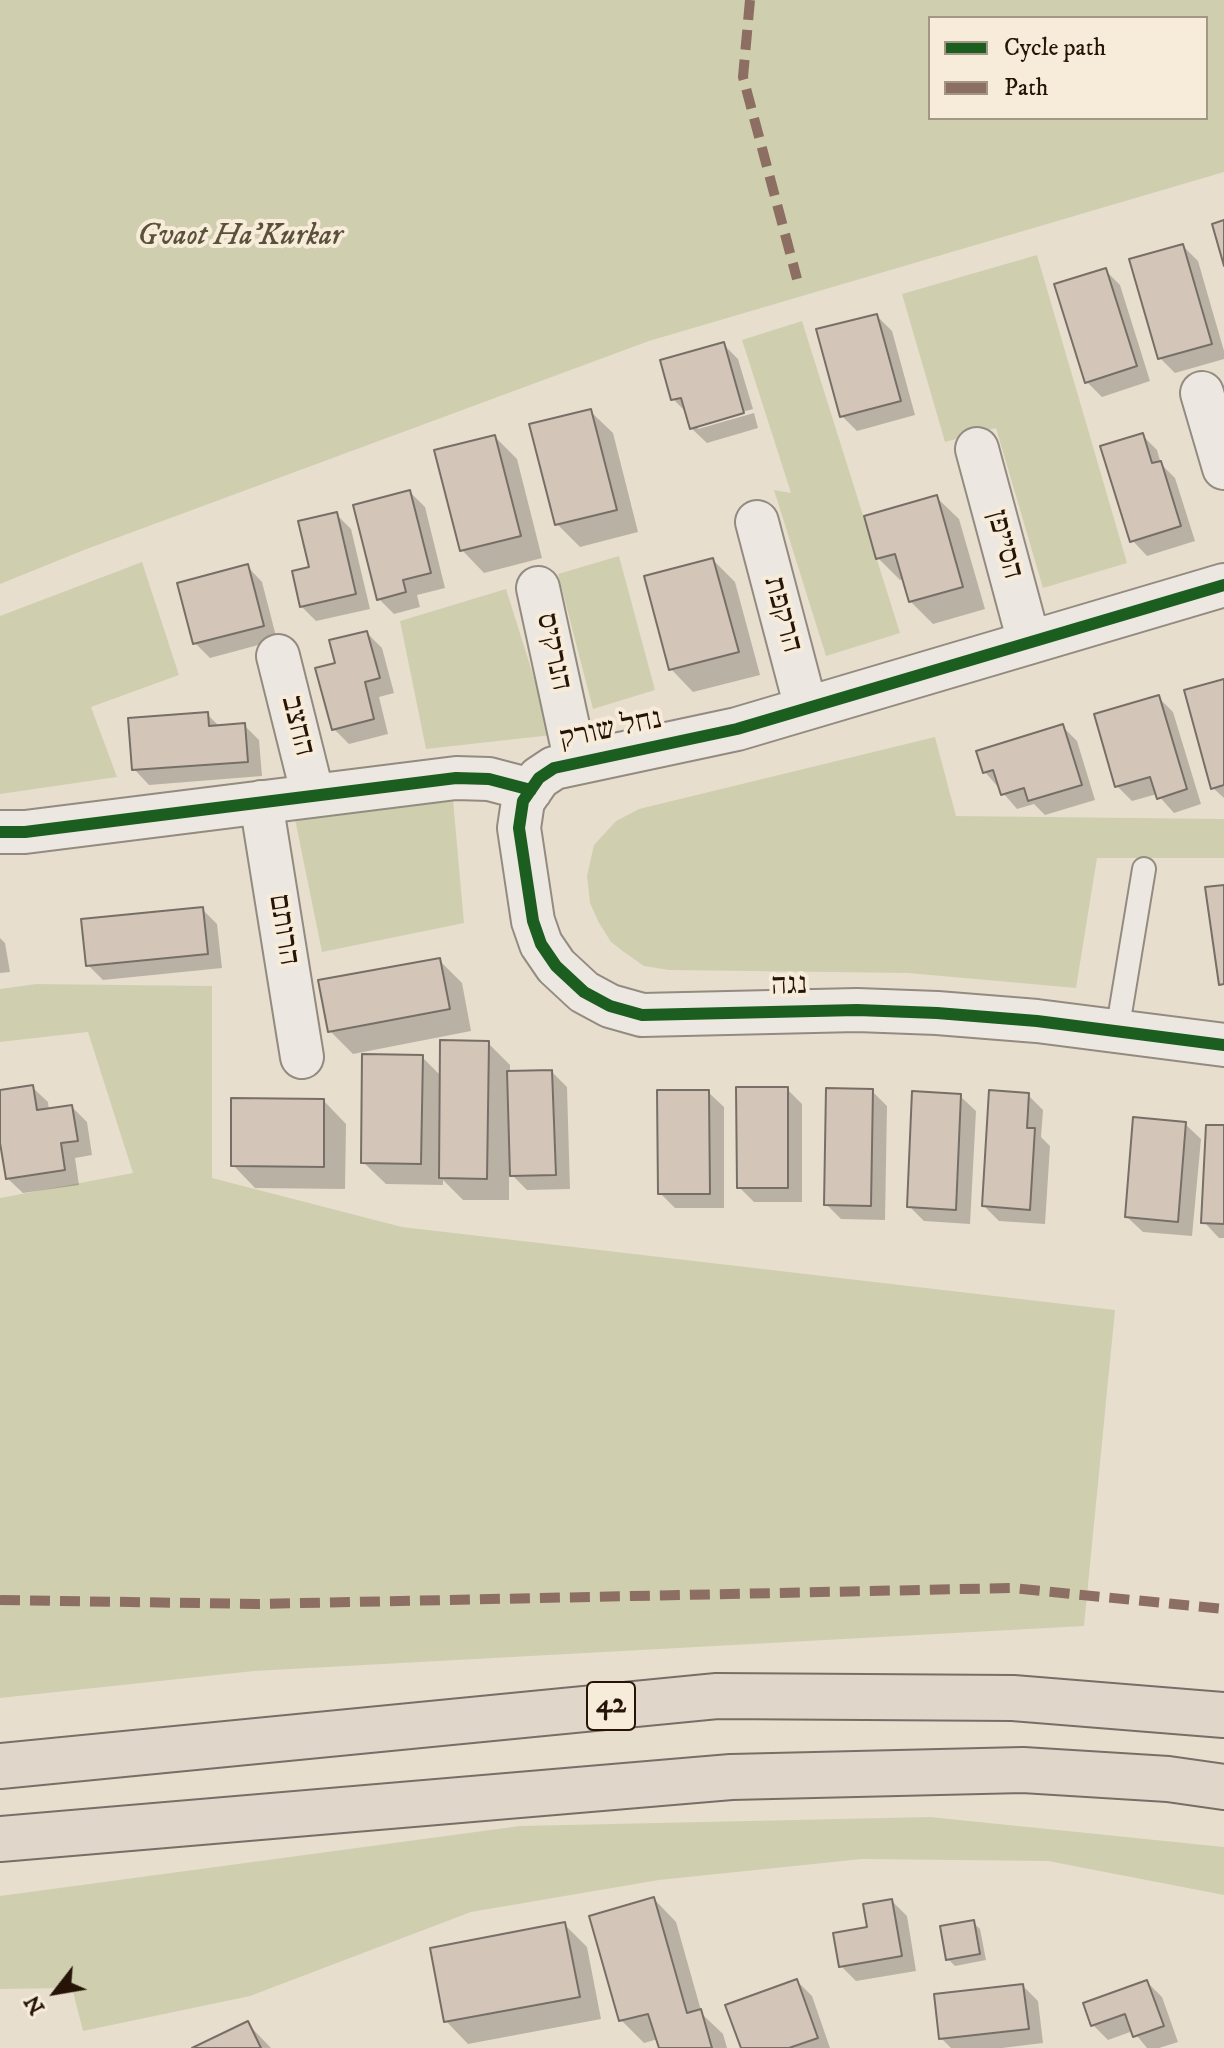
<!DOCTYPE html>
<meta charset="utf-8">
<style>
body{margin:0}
#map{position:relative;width:1224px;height:2048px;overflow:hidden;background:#e8dece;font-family:"IM FELL DW Pica",serif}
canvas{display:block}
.legend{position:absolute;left:928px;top:16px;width:280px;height:104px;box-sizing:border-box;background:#f7ecd9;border:2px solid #a39685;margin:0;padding:10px 14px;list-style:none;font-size:24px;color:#251407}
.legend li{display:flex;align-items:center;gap:16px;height:40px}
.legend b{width:40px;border:2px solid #a39685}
.north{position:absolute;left:16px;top:1952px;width:80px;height:80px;-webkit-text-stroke:6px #f7ecd9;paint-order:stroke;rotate:239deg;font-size:22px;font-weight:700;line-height:32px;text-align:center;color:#251407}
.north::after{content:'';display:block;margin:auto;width:28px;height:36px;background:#251407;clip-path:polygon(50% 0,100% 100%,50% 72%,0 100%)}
</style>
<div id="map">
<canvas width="1224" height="2048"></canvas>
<ul class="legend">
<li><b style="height:10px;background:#1b5e20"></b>Cycle path</li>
<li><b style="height:10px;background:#8d6e63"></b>Path</li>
</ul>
<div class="north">N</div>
</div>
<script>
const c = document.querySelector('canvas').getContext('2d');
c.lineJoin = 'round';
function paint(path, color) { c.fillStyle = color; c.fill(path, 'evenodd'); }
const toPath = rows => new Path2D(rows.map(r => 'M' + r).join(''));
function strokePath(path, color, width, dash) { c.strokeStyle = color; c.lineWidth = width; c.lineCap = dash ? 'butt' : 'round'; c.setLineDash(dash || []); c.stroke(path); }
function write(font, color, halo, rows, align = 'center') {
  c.font = font + ' "IM FELL DW Pica","Frank Ruhl Libre",serif'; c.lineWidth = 8; c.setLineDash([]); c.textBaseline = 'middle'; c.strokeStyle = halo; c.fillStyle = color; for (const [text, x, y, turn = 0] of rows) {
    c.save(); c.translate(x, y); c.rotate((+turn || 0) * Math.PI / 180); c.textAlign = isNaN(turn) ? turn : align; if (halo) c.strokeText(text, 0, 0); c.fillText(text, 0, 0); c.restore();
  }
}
const green = toPath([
 [0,0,1224,0,1224,172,649,341,84,550,0,584],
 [930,18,1206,18,1206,118,930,118],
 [1037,255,1127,563,1043,588,996,428,945,442,902,294],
 [802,321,900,633,826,656,774,490,791,493,742,340],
 [619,556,655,690,593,709,558,574],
 [142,562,179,675,91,707,117,777,0,794,0,616],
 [506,589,552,735,426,749,400,621],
 [935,737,956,816,1224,819,1224,858,1097,858,1076,988,908,973,669,970,644,966,624,952,611,942,599,923,590,903,587,876,594,845,616,821,639,809],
 [453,800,464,923,322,952,295,819],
 [36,984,212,986,212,1178,402,1227,1115,1310,1084,1626,254,1671,0,1698,0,1198,133,1173,88,1032,0,1042,0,989],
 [930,1817,1224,1847,1224,1895,1048,1861,862,1859,659,1880,471,1912,250,1996,83,2031,72,1988,0,1989,0,1896,520,1826]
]);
const shadow = toPath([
 [1183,246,1198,261,1224,351,1224,359,1175,373,1160,358],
 [1105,270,1120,285,1150,381,1102,397,1087,382],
 [877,316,892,331,915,415,857,431,842,416],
 [723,344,738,359,753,409,698,424,698,429,754,413,758,428,707,443,691,428,688,414,673,399],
 [590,411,613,433,638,532,580,547,557,524],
 [1142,435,1157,450,1161,464,1175,478,1195,541,1147,556,1132,540],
 [495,437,517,459,542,558,484,573,462,550],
 [410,492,425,507,445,588,417,595,420,607,394,614,379,599],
 [936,497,959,519,985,609,933,624,910,601,904,579,900,580,878,558],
 [336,514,351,529,370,609,316,621,301,606],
 [713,560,735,582,760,675,693,692,671,669],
 [247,566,262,582,277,640,210,658,195,643],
 [367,633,382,648,394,693,379,697,388,734,349,744,334,729,337,665],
 [1224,681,1224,798,1213,788],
 [1158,697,1173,712,1201,804,1174,813,1157,794,1132,801,1117,786],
 [207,714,220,727,244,725,259,740,262,776,149,785,134,769],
 [1062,726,1077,741,1095,800,1045,815,1034,804,1017,809,985,772],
 [202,909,217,924,222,968,103,980,88,965],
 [0,938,5,943,10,972,0,973],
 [439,960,462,983,471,1031,353,1054,330,1031],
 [488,1043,510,1065,510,1073,552,1072,567,1087,570,1189,527,1190,509,1172,509,1200,463,1200,443,1180,443,1185,386,1184,363,1162,422,1057,442,1077],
 [32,1087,48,1102,49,1111,72,1107,87,1122,92,1155,75,1158,79,1185,23,1193,7,1178,0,1130,0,1092],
 [787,1089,802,1104,802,1202,754,1202,739,1187],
 [872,1091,887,1106,885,1220,841,1219,826,1204],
 [708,1092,724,1107,724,1208,675,1208,660,1193],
 [1028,1095,1043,1110,1041,1137,1050,1146,1045,1224,999,1221,984,1206],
 [960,1096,976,1111,970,1224,924,1221,909,1206],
 [324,1101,346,1124,345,1189,255,1188,233,1165],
 [1185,1124,1201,1139,1192,1236,1143,1232,1127,1217],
 [1224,1127,1224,1238,1219,1238,1204,1222],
 [654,1899,676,1922,702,2014,723,2034,727,2048,661,2048,658,2039,644,2043,621,2020],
 [892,1901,907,1916,916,1971,856,1981,841,1966],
 [973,1922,980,1929,986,1960,955,1966,948,1959],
 [565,1925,587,1947,601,2019,468,2044,446,2021],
 [797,1981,812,1996,830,2048,743,2048],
 [1147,1982,1162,1997,1178,2042,1159,2048,1147,2048,1133,2031,1108,2040,1093,2025],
 [1023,1986,1038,2001,1043,2043,1002,2048,951,2048,941,2038],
 [247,2023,271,2048,197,2048]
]);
const building = toPath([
 [1224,220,1224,266,1212,224,1224,220],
 [1183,244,1212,344,1158,359,1129,259,1183,244],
 [1106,268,1137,366,1085,383,1054,284,1106,268],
 [877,314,901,401,840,417,816,329,877,314],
 [724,342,744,413,690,429,681,398,671,400,660,360,724,342],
 [591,409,617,510,555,525,529,424,591,409],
 [1143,433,1152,463,1161,461,1181,526,1130,542,1100,446,1143,433],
 [495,435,521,536,460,551,434,450,495,435],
 [410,490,431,573,403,580,406,592,377,600,353,505,410,490],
 [937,495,963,587,909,602,895,554,876,559,864,516,937,495],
 [337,512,356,594,300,607,292,571,309,567,298,521,337,512],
 [713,558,739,652,669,670,644,576,713,558],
 [248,564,264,626,193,644,177,583,248,564],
 [367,631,380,678,365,682,374,719,332,730,315,668,335,663,329,640,367,631],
 [1224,679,1224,785,1211,789,1184,690,1224,679],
 [1159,695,1187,789,1157,799,1150,777,1115,787,1094,714,1159,695],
 [208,712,209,726,245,723,248,762,132,770,128,718,208,712],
 [1063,724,1082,785,1028,801,1024,788,1001,795,993,770,983,773,976,751,1063,724],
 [1224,885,1224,984,1219,985,1205,887,1224,885],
 [203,907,208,954,86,966,81,919,203,907],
 [440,958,450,1009,328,1032,318,980,440,958],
 [440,1040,489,1041,487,1179,439,1178,440,1040],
 [362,1054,423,1055,421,1164,361,1163,362,1054],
 [552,1070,556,1175,510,1176,507,1071,552,1070],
 [33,1085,37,1110,72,1105,78,1141,61,1143,65,1170,6,1179,0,1143,0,1090,33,1085],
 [736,1087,788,1087,788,1188,737,1188,736,1087],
 [826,1088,873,1089,871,1206,824,1205,826,1088],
 [657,1090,709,1090,710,1194,658,1194,657,1090],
 [989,1090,1029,1093,1027,1128,1035,1128,1030,1210,982,1206,989,1090],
 [912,1091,961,1094,956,1210,907,1207,912,1091],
 [231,1098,324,1099,324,1167,231,1166,231,1098],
 [1133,1117,1186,1122,1178,1222,1125,1217,1133,1117],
 [1206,1125,1224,1125,1224,1224,1201,1223,1206,1125],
 [654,1897,687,2013,701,2009,712,2048,659,2048,648,2014,619,2021,589,1916,654,1897],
 [892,1899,902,1956,839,1967,833,1933,867,1927,863,1904,892,1899],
 [974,1920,980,1954,946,1960,940,1926,974,1920],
 [565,1922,580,1997,444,2022,430,1948,565,1922],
 [797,1979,818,2038,789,2048,741,2048,725,2005,797,1979],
 [1147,1980,1164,2026,1133,2037,1125,2014,1091,2026,1083,2003,1147,1980],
 [1023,1984,1029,2029,939,2039,934,1994,1023,1984],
 [248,2021,261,2048,192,2048,248,2021]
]);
const lane = toPath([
 [1117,1032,1144,869]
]);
const street = toPath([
 [1202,393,1224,468],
 [977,449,1029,642],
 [757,522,806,708],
 [1224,585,737,729,554,768,539,778,523,801,519,828,533,921,541,944,556,966,584,992,610,1006,642,1015,857,1010,937,1013,1037,1021,1224,1045],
 [538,588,576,763],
 [278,656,313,796],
 [261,802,302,1057],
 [0,832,25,832,456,778,489,779,531,790]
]);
const highway = toPath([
 [0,1766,717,1696,1013,1698,1224,1715],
 [0,1839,731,1777,1023,1770,1168,1779,1224,1787]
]);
const quiet = toPath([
 [750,0,743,77,797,279],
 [0,1600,258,1604,1012,1588,1224,1609]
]);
const cycleway = toPath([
 [1224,585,737,729,554,768,539,778,523,801,519,828,533,921,541,944,556,966,584,992,610,1006,642,1015,857,1010,937,1013,1037,1021,1224,1045],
 [0,832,25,832,456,778,489,779,531,790]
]);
const shields = [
 [611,1706,48]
];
const shieldNames = [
 ["42",611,1706]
];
const parkNames = [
 ["Gvaot Ha'Kurkar",240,238]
];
const streetNames = [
 ["הסייפן",1003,545,75],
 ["הרקפת",781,615,75],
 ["הנרקיס",552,652,78],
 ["החצב",296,726,76],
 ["נחל שורק",611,731,-12],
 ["הרותם",282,930,81],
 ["נגה",789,987,-2]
];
paint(green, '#cfcfaf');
paint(shadow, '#0003');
paint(building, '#d4c5b9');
strokePath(building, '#776f66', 2);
strokePath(lane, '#938b80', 26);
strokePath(street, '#938b80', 46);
strokePath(highway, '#776f66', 48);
strokePath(lane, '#ece7e0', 22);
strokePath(street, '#ece7e0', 42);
strokePath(highway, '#e0d7ca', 44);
strokePath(quiet, '#8d6e63', 10, [20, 10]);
strokePath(cycleway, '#1b5e20', 12);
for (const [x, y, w] of shields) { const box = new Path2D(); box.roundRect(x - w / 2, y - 24, w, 48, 6); c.fillStyle = '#f7ecd9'; c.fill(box); strokePath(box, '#251407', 2); }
write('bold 28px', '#251407', null, shieldNames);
write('italic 30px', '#595139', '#f7ecd9', parkNames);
write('30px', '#251407', '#f7ecd9', streetNames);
</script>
